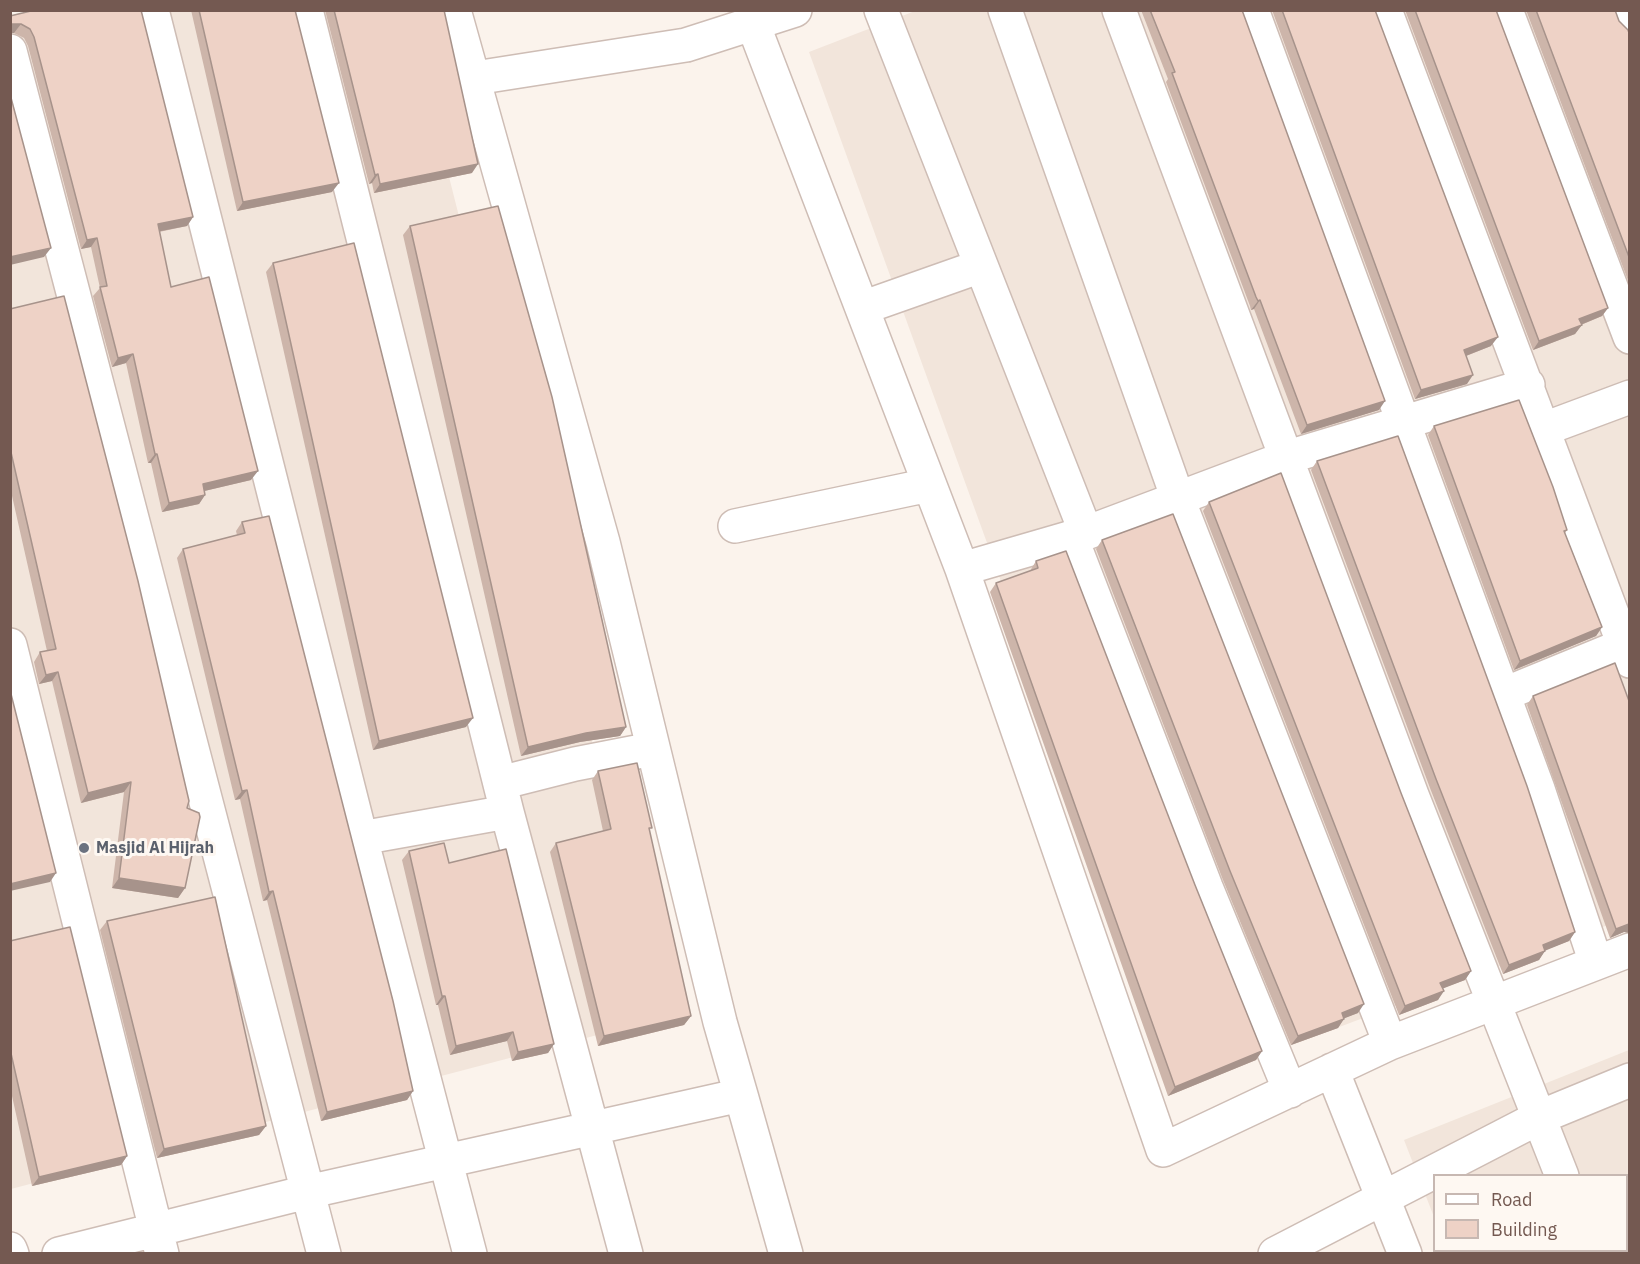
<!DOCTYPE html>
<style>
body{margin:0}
#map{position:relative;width:1640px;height:1264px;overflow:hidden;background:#fbf3ec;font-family:"IBM Plex Sans",sans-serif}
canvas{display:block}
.frame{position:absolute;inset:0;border:12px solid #745951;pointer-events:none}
.legend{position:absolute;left:1433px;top:1174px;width:195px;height:78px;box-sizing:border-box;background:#fef8f2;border:2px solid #c7b8b2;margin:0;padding:8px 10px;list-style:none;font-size:18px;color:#745951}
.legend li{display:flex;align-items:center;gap:12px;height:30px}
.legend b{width:30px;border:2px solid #c7b8b2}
</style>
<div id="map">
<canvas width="1640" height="1264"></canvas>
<div class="frame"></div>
<ul class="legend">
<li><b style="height:8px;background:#fff"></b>Road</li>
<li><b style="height:16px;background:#eed2c6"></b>Building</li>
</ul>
</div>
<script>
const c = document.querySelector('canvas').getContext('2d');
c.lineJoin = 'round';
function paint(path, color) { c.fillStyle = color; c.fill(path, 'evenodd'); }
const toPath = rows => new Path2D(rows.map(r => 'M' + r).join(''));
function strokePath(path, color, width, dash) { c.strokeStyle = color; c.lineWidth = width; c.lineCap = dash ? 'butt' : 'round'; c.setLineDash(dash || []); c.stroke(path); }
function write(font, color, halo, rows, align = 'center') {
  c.font = font + ' "IBM Plex Sans",sans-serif'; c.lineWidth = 6; c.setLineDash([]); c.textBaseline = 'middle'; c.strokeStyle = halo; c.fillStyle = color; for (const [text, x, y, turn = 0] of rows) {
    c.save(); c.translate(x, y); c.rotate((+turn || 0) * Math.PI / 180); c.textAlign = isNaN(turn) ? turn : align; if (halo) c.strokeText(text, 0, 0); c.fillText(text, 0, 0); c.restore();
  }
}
const residential = toPath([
 [79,10,407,11,662,1018,11,1189,11,27],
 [915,11,1629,11,1629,917,1184,1086,809,52],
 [1629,1050,1629,1253,1449,1253,1448,1251,1626,1250,1626,1176,1434,1176,1434,1217,1404,1140]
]);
const minor = toPath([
 [152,10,361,838,470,1254],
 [306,10,507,812,626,1254],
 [881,10,1086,533],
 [1005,10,1178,499,1390,1043],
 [1119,10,1412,795,1562,1176],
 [1252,10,1538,789,1596,963],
 [1385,10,1630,661],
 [1506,10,1630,337],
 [1625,10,1630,23],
 [753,24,962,569,1163,1150,1390,1043,1630,950],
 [10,51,324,1254],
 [475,78,686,45,795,10],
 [862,308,981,266],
 [1544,429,1630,397],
 [735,526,929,485],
 [1071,537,1206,887,1290,1091],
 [962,569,1086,533,1288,457,1528,385],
 [10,645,162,1254],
 [1502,695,1624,645],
 [500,783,575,764,652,749],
 [361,838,507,812],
 [1332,1070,1405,1254],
 [741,1095,786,1254],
 [10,1249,12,1254],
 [1590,1250,1592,1254],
 [59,1254,307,1192,741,1095,720,1022,603,542,454,10],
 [1275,1254,1540,1117,1630,1080]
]);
const wall = toPath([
 [35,10,193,217,187,226,159,232,171,287,251,480,204,491,205,495,199,504,162,512,151,463,148,463,126,363,112,367,93,296,100,288,91,247,81,249,28,46,24,38,14,33,10,33],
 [191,10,295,10,332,192,237,211],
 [325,10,444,10,472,173,374,193,372,183,369,184],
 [1141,10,1242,10,1379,410,1301,434,1254,309,1251,310,1250,306,1166,82,1168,79],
 [1272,10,1375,10,1491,346,1466,356,1467,384,1415,399],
 [1405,10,1496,10,1608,308,1602,316,1581,325,1575,334,1533,350],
 [1526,10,1615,10,1619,21,1629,33,1629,283],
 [410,226,626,727,620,736,580,742,521,756,403,235],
 [273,263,466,727,373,750,266,272],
 [10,309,187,808,185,888,178,898,112,888,124,792,81,803,52,681,39,684,34,662,40,652,47,651,10,487],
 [1434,426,1567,530,1565,533,1602,627,1596,636,1514,670,1428,435],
 [1317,461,1575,932,1569,941,1545,950,1539,960,1503,974,1430,788,1311,470],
 [1209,502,1401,793,1471,971,1465,980,1443,988,1438,1000,1399,1015,1203,511],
 [242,522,413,1091,407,1100,321,1121,267,900,263,901,240,799,235,800,177,558,183,549,237,535,236,531],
 [1102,540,1358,1013,1344,1018,1338,1028,1291,1045,1223,880,1096,549],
 [1036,561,1195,885,1262,1051,1256,1060,1168,1096,990,592,996,583,1030,571],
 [1533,696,1624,932,1610,938,1527,705],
 [598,771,649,831,691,1016,684,1025,598,1046,550,852,556,843,603,831,592,780],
 [409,851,449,863,554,1044,548,1053,512,1061,507,1041,450,1055,438,1005,436,1005,402,860],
 [107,921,266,1126,259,1135,157,1158,100,930],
 [10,941,127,1156,121,1165,32,1186,10,1087]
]);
const shadedWall = toPath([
 [10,24,21,24,14,33,10,33],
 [478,164,472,173,374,193,380,184],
 [378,174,372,183,369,184,375,175],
 [339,183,332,192,237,211,243,202],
 [193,217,187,226,151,233,158,224],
 [97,238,91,247,81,249,87,240],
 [51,248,44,257,10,265,10,257],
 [1260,300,1254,309,1251,310,1258,301],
 [1608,308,1602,316,1573,328,1579,319],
 [1582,325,1575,334,1533,350,1539,341],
 [1498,337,1491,346,1458,359,1464,350],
 [133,354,126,363,112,367,118,358],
 [1473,375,1467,384,1415,399,1421,390],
 [1385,401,1379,410,1301,434,1307,425],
 [155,454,157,454,151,463,148,463],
 [258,471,251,480,196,493,203,484],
 [205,495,199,504,162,512,169,503],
 [1602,627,1596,636,1514,670,1520,661],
 [58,672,52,681,39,684,46,675],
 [473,718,466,727,373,750,379,741],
 [626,727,620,736,580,742,521,756,528,747,586,733],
 [131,782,124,792,81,803,88,793],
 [247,790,240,799,235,800,242,791],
 [56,873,50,882,10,891,10,884],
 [119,878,185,888,178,898,112,888],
 [273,891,267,900,263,901,269,892],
 [1629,924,1629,933,1624,932,1610,938,1616,929],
 [1575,932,1569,941,1537,954,1543,945],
 [1545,951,1539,960,1503,974,1509,965],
 [1471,971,1465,980,1434,992,1440,983],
 [1444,991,1438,1000,1399,1015,1405,1006],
 [442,996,445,996,438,1005,436,1005],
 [1364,1004,1358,1013,1335,1022,1342,1013],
 [691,1016,684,1025,598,1046,604,1036],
 [1344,1019,1338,1028,1291,1045,1298,1036],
 [513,1032,507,1041,450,1055,456,1046],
 [554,1044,548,1053,512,1061,518,1052],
 [1262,1051,1256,1060,1168,1096,1175,1087],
 [413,1091,407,1100,321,1121,327,1112],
 [266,1126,259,1135,157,1158,164,1149],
 [127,1156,121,1165,32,1186,39,1177]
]);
const building = toPath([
 [35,10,141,10,193,217,158,224,171,287,209,277,258,471,203,484,205,495,169,503,157,454,155,454,133,354,118,358,100,287,107,286,97,238,87,240,34,37,30,29,21,24,10,24,10,16,35,10],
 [199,10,295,10,339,183,243,202,199,10],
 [334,10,444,10,478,164,380,184,378,174,375,175,334,10],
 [1150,10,1242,10,1385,401,1307,425,1260,300,1258,301,1256,297,1172,73,1175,72,1150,10],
 [1282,10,1375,10,1498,337,1464,350,1473,375,1421,390,1282,10],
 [1415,10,1496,10,1608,308,1579,319,1582,325,1539,341,1415,10],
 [1536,10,1615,10,1619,21,1628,30,1629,33,1629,257,1536,10],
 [10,94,51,248,10,257,10,94],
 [498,206,552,397,626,727,586,733,528,747,410,226,498,206],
 [354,243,473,718,379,741,273,263,354,243],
 [64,296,138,581,189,801,187,808,199,813,200,817,185,888,119,878,131,782,88,793,58,672,46,675,40,652,56,649,10,448,10,309,64,296],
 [1519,400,1553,487,1567,530,1564,531,1602,627,1520,661,1434,426,1519,400],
 [1398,436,1527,786,1575,932,1543,945,1545,951,1509,965,1436,779,1317,461,1398,436],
 [1281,473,1401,793,1471,971,1440,983,1444,991,1405,1006,1209,502,1281,473],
 [1173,514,1364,1004,1342,1013,1344,1019,1298,1036,1230,871,1102,540,1173,514],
 [269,516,393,1001,413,1091,327,1112,273,891,269,892,247,790,242,791,183,549,245,533,242,522,269,516],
 [1066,551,1195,885,1262,1051,1175,1087,996,583,1038,568,1036,561,1066,551],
 [1615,663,1629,701,1629,924,1616,929,1533,696,1615,663],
 [10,690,56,873,10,884,10,690],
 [637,763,652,828,649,828,691,1016,604,1036,556,843,611,829,598,771,637,763],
 [444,843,449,863,506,849,554,1044,518,1052,513,1032,456,1046,445,996,442,996,409,851,444,843],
 [215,897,266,1126,164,1149,107,921,215,897],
 [70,927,127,1156,39,1177,10,1049,10,941,70,927]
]);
const markers = [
 [84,848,6,"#6b7280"]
];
const worshipNames = [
 ["Masjid Al Hijrah",96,848]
];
paint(residential, '#f2e5db');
strokePath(minor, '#cebdb5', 36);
strokePath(minor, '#fff', 33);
paint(wall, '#cdb5aa');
paint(shadedWall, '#a7938b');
paint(building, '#eed2c6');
strokePath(building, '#a7938b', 1.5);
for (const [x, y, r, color] of markers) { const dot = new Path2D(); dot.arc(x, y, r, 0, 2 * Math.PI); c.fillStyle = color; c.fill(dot); strokePath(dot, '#fef8f2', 2); }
write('bold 16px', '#5b616d', '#fef8f2', worshipNames, 'left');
</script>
